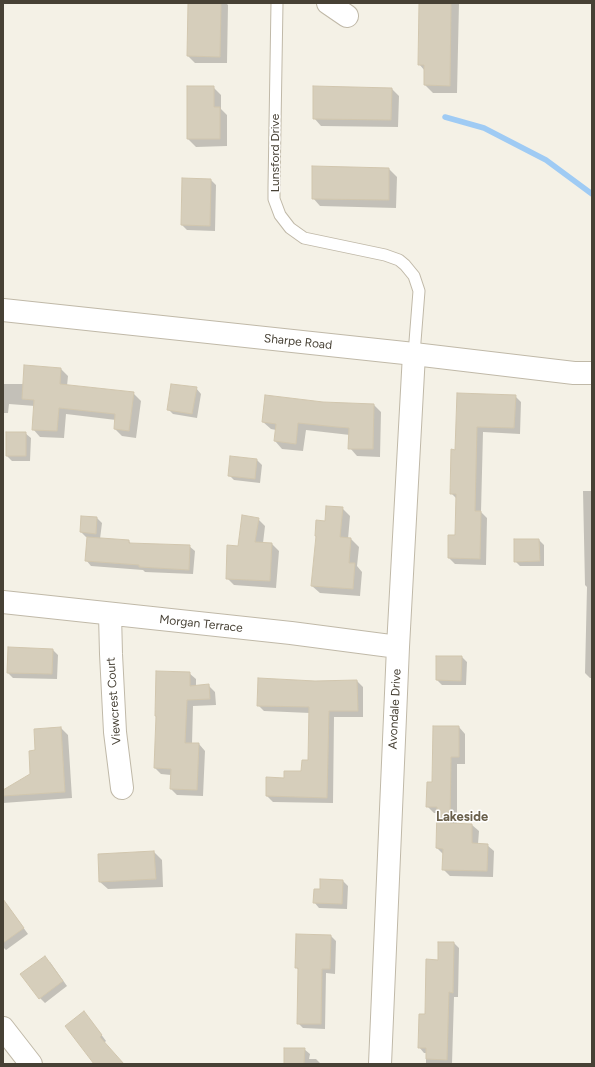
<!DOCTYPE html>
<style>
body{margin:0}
#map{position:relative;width:595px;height:1067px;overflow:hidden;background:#f4f1e6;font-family:Figtree,sans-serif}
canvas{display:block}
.frame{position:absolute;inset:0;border:4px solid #474135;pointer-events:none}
</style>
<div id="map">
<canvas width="595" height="1067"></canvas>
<div class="frame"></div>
</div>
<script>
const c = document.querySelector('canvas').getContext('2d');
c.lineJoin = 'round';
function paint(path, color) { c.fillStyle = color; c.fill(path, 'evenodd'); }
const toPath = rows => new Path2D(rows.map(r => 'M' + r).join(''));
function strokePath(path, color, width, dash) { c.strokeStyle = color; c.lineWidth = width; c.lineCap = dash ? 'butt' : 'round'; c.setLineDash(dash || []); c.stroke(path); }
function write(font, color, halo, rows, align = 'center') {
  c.font = font + ' Figtree,sans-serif'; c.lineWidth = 3; c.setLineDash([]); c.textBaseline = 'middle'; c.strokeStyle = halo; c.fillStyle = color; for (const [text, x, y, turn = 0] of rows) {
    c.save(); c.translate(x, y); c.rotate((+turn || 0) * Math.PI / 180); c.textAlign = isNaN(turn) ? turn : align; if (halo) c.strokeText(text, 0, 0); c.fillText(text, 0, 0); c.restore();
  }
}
const shadow = toPath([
 [189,3,226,3,228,5,227,63,195,63,188,56],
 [419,3,459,3,457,93,433,93,425,85,425,71,419,64],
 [213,87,221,95,221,109,227,115,227,146,196,147,188,139],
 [392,89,399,96,398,127,321,126,314,118],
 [313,167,389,169,397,177,396,208,320,206,313,198],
 [211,180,216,185,215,231,187,230,182,225],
 [61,369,68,376,67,386,133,393,141,401,136,438,122,436,115,429,116,420,66,414,64,438,40,437,33,429,35,406,9,404,8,413,3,413,3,384,24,384],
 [196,388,201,394,197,418,173,414,168,409],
 [458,394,515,396,521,402,520,434,483,432,481,512,487,518,486,565,455,564,449,558,456,536,457,499,451,493,456,451],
 [374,405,381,412,380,457,357,456,350,448,350,435,306,430,303,451,282,449,275,441,276,430,271,429,263,422],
 [25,433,31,438,30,461,12,461,7,456],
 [257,460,262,465,260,483,234,480,229,475],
 [583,491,592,491,592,678,590,678,585,673,587,587,585,585],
 [342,508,350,516,348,539,351,539,359,547,357,566,362,572,360,596,320,593,312,586,317,537,316,536,326,522],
 [97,518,102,523,100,539,129,541,131,544,189,546,195,551,193,574,145,572,143,570,91,566,86,560,88,537,86,537,81,532],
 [258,519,265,526,263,543,272,544,279,551,276,588,234,585,227,578,238,547],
 [539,540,544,545,544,566,520,566,515,561],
 [53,650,58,655,57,679,13,678,8,673],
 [462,657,467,662,466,685,442,685,437,680],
 [189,673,196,679,196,686,208,685,215,692,216,705,193,706,192,744,199,744,205,751,203,796,177,795,171,789,171,775,161,774,155,768],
 [357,681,363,687,363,717,334,717,333,803,273,802,267,796,285,779,302,772,309,761,310,713,264,711,258,705,315,682],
 [459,727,465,734,465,764,457,764,457,824,472,825,479,831,478,844,487,845,494,851,493,877,450,876,443,869,444,855,437,848,438,813,434,813,427,806,432,783],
 [61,728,68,735,72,798,3,803,3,791,31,775,37,751],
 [154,852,162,860,163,887,108,889,100,882],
 [343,881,348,886,347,909,319,908,314,902,321,890],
 [3,901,7,905,28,934,6,950,3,947],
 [331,936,336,941,335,974,326,973,325,1029,303,1028,298,1023,299,971,296,967],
 [454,943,459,948,458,997,454,997,452,1064,426,1064,426,1053,424,1053,419,1047,426,1015,439,961],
 [50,962,67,986,45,1003,40,998],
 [89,1018,106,1041,104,1043,123,1064,94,1064],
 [304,1049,310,1054,309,1059,316,1059,321,1064,285,1064]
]);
const stream = toPath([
 [445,117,484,128,546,160,592,194]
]);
const building = toPath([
 [188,3,221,3,220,57,187,56,188,3],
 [419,3,451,3,450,86,424,85,424,65,418,65,419,3],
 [187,86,214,86,214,107,220,107,220,139,187,139,187,86],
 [313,86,392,88,391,120,313,119,313,86],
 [312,166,389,168,389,200,312,199,312,166],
 [182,178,211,179,210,226,181,225,182,178],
 [24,365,61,368,60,384,134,392,129,431,114,429,115,414,59,408,57,431,32,430,34,400,22,399,24,365],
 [171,384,197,387,192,414,167,410,171,384],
 [457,393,516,395,514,428,477,427,475,511,481,511,480,559,448,558,448,535,455,535,456,494,450,494,451,449,455,450,457,393],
 [265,395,323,402,374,404,373,449,348,449,349,428,336,427,298,423,296,444,274,441,276,424,262,422,265,395],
 [6,432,26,432,26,456,6,456,6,432],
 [230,456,257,459,255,479,228,476,230,456],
 [326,506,343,507,340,537,351,538,349,563,355,563,353,589,311,586,316,536,315,536,316,520,325,521,326,506],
 [242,515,259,518,255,542,272,543,270,581,226,579,227,545,238,546,242,515],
 [81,516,97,517,96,534,80,532,81,516],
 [87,537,129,540,129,543,190,545,189,570,139,567,139,565,85,561,87,537],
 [514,539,539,539,540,561,514,562,514,539],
 [8,647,53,649,52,674,7,673,8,647],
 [436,656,462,656,461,681,436,680,436,656],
 [156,671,190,672,190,686,209,684,210,699,187,700,185,743,199,743,197,790,170,789,171,769,154,768,156,716,155,716,156,671],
 [258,678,315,681,357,680,358,711,329,711,327,798,266,796,266,777,284,778,284,771,301,771,302,760,308,760,309,707,257,706,258,678],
 [433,726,459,726,459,757,451,757,450,823,472,824,472,843,488,844,487,871,442,870,443,849,436,848,437,807,426,807,427,782,432,782,433,726],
 [61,727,65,792,3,796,3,790,30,774,29,751,35,750,34,729,61,727],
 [154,851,156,879,99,882,98,854,154,851],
 [320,879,343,880,342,904,313,903,314,889,320,889,320,879],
 [3,899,24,928,3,943,3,899],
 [296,934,331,935,330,969,322,969,321,1024,297,1024,298,968,295,968,296,934],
 [438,942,454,942,453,993,449,992,447,1060,426,1059,426,1048,418,1048,419,1014,425,1014,426,959,438,960,438,942],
 [45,956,63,981,39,999,20,974,45,956],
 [84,1011,102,1035,100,1037,124,1064,94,1064,65,1026,84,1011],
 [284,1048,305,1048,304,1064,284,1064,284,1048]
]);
const service = toPath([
 [277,3,274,187,274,199,280,215,290,228,304,238,385,255,399,260,405,265,414,276,419,291,414,354]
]);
const minor = toPath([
 [328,3,347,16],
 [3,602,291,633,398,647],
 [110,614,111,654,115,732,122,788],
 [3,1028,31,1064],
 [380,1064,398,647,414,354]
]);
const tertiary = toPath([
 [3,310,414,354,574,373,592,373]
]);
const streetNames = [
 ["Lunsford Drive",275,153,-90],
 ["Sharpe Road",298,342,6],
 ["Morgan Terrace",201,624,6],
 ["Viewcrest Court",114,701,-94],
 ["Avondale Drive",395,709,-87]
];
const neighbourhoodNames = [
 ["Lakeside",462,817]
];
paint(shadow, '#0003');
strokePath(stream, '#9fcbf4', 5.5);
paint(building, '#d6cebb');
strokePath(building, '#d1c6ae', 1);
strokePath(service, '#c0b9a8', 13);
strokePath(minor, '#c0b9a8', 24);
strokePath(tertiary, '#c0b9a8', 24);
strokePath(service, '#fff', 11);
strokePath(minor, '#fff', 22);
strokePath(tertiary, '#fff', 22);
write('12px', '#474135', '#fff', streetNames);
write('bold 13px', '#6a604b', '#fff', neighbourhoodNames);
</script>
